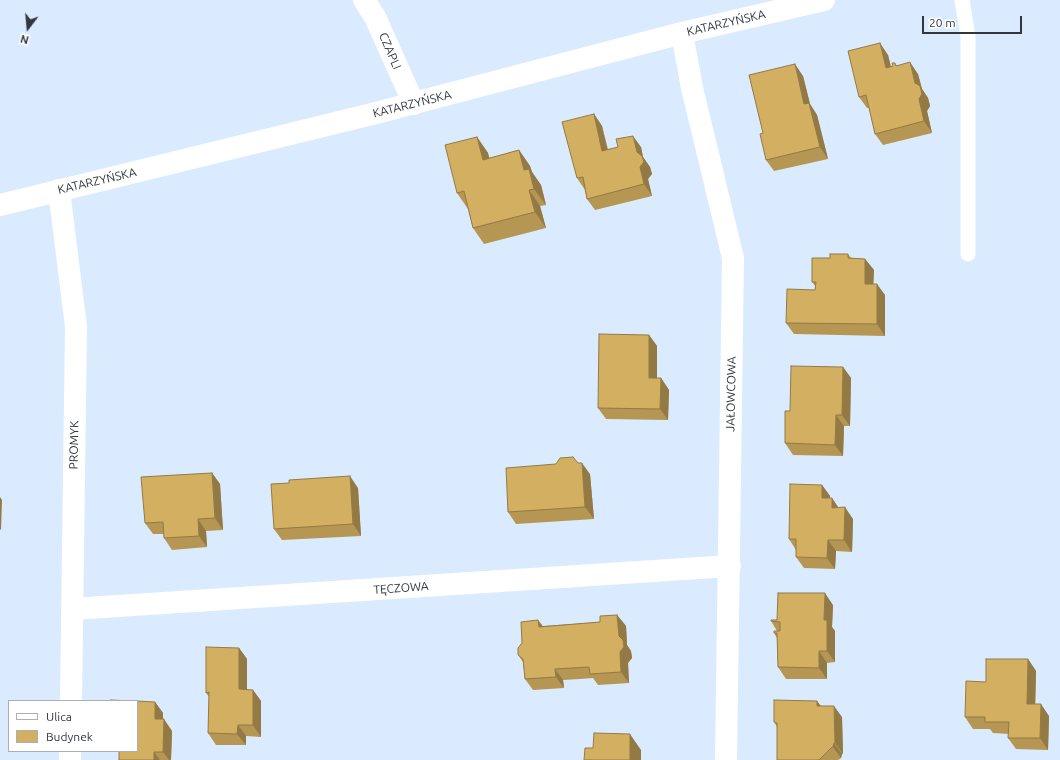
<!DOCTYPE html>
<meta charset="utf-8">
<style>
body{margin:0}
#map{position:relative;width:1060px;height:760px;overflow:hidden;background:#daebff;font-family:Ubuntu,sans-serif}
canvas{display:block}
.legend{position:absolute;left:8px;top:700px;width:130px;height:52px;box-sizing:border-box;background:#fff;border:1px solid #adafb2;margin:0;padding:5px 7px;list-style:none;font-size:12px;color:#31373f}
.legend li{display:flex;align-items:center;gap:8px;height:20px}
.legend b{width:20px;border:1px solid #adafb2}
.north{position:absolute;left:8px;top:8px;width:40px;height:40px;-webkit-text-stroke:3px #fff;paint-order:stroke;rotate:196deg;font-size:11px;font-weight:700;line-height:16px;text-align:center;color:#31373f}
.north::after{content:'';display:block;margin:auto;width:14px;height:18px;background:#31373f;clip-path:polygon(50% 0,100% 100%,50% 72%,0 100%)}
.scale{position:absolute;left:922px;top:16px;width:100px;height:18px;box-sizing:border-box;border:2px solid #31373f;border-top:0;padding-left:5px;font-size:12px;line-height:14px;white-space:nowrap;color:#31373f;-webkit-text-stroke:3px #fff;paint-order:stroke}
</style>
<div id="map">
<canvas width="1060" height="760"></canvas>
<ul class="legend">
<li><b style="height:5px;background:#fff"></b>Ulica</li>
<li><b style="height:11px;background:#d2af61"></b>Budynek</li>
</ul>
<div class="north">N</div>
<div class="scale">20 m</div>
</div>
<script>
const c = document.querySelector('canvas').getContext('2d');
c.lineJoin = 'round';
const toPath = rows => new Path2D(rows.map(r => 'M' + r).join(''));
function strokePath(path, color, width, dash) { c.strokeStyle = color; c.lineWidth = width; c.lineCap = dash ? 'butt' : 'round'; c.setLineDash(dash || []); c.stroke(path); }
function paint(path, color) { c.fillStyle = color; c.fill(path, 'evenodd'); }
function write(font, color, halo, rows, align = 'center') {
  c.font = font + ' Ubuntu,sans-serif'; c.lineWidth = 4; c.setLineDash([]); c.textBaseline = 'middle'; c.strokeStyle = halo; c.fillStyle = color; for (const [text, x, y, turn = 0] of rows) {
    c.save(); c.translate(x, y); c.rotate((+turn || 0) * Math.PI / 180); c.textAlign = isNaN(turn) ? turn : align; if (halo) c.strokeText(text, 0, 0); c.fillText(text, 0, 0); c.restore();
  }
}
const service = toPath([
 [962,0,968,37,968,254]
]);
const minor = toPath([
 [364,0,375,17,414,104],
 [682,33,692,88,733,258,726,760],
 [59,190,76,327,71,701],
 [0,205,376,113,682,33,824,0],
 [72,609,730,566],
 [70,760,70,751]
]);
const wall = toPath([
 [888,55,891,67,897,65,918,74,922,89,928,98,930,106,927,111,932,133,883,145,875,134,869,108,867,108,859,97],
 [803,76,810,104,817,115,828,159,774,171,766,160,763,133],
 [594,114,602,126,608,149,641,147,643,157,650,167,652,174,648,179,652,196,595,210,587,199,585,190,577,178],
 [477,137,488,153,489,158,519,150,530,166,532,172,541,185,546,205,540,206,546,228,484,244,473,228,468,209,457,193],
 [848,254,851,258,865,259,874,270,873,284,885,295,885,336,794,334,786,323,815,290,816,287,812,282,830,258],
 [649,335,657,346,657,378,661,378,669,390,668,420,606,419,598,408],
 [843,367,851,378,850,426,844,426,843,456,793,455,785,443,790,411],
 [212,473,220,484,223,530,206,531,207,547,172,550,164,538,164,534,153,534,145,523],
 [590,474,594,519,516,524,508,512],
 [822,485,830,496,830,498,832,498,838,507,853,519,852,552,836,551,835,569,804,568,796,557,796,550,789,539],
 [358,488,361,536,282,540,274,529],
 [833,605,832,627,835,631,835,662,827,663,827,679,786,679,778,667,777,638,774,633,777,631,771,621],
 [617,615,626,626,627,645,631,651,632,658,628,663,629,683,598,685,593,678,580,679,563,680,564,688,533,690,525,679,523,662,518,655,522,643,538,620,543,626,600,622],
 [239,648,247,659,247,690,253,690,261,701,261,737,246,736,246,745,216,745,208,733,209,697,206,693],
 [1028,659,1036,671,1035,704,1049,716,1048,750,1016,749,1008,738,1009,734,993,733,990,729,973,729,965,717,986,682],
 [817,701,821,706,842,717,843,754,842,754,841,758,840,759,838,760,777,760,777,727,774,722],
 [155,702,163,713,163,719,172,731,171,760,119,760]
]);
const shadedWall = toPath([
 [880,43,888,55,894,79,886,68],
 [910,62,918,74,922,89,928,98,930,106,927,111,932,133,924,121],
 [795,64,803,76,810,104,817,115,828,159,820,147,804,104],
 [594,114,602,126,610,162,602,151],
 [633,136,641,147,643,157,650,167,652,174,648,179,652,196,644,184],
 [477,137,488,153,494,176,483,160],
 [519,150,530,166,532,172,541,185,546,205,534,189,524,170],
 [529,190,540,206,546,228,535,212],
 [865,259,874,270,873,295,865,284],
 [877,284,885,295,885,336,877,324],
 [649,335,657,346,657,389,649,378],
 [843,367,851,378,850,426,842,415],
 [661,378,669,390,668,420,660,409],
 [836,415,844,426,843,456,835,445],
 [582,463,590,474,594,519,585,507],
 [212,473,220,484,223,530,215,518],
 [350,476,358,488,361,536,353,524],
 [822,485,830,496,830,509,822,498],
 [0,497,2,500,1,530,0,529],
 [832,498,840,510,832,508],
 [845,507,853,519,852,552,844,540],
 [198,519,206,531,207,547,199,536],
 [828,540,836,551,835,569,827,558],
 [825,593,833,605,832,627,835,631,835,662,827,651,824,620],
 [617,615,626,626,627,645,631,651,632,658,628,663,629,683,621,672],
 [538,620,546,632,539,627],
 [239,648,247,659,247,701,239,689],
 [819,651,827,663,827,679,819,668],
 [1028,659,1036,671,1035,716,1027,704],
 [555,669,563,680,564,688,556,677],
 [253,690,261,701,261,737,253,725],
 [817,701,825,712,817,706],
 [155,702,163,713,163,731,155,719],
 [1041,704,1049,716,1048,750,1040,738],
 [834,706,842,717,843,754,835,743],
 [164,719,172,731,171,760,169,760,163,752],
 [238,725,246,736,246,745,237,734],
 [630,734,641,750,641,760,630,760],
 [834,743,842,754,841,758,833,747],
 [154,752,160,760,154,760]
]);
const building = toPath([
 [880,43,886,68,893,66,892,63,895,63,896,66,910,62,915,83,920,86,922,94,919,99,924,121,875,134,866,95,859,97,848,51,880,43],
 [795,64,804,104,809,103,820,147,766,160,760,134,763,133,749,75,795,64],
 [594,114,602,151,618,147,616,139,633,136,637,152,642,156,644,162,640,167,644,184,587,199,583,177,577,178,562,122,594,114],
 [477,137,483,160,519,150,524,170,529,169,534,189,529,190,535,212,473,228,464,191,457,193,445,145,477,137],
 [830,254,848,254,848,258,865,259,865,284,877,284,877,324,786,323,787,289,815,290,816,282,812,282,812,258,830,258,830,254],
 [599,334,649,335,649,378,661,378,660,409,598,408,599,334],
 [791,366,843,367,842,415,836,415,835,445,785,443,785,411,790,411,791,366],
 [573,457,578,463,582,463,585,507,508,512,506,468,556,464,560,458,573,457],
 [212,473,215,518,198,519,199,536,164,538,163,522,145,523,141,477,212,473],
 [350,476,353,524,274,529,271,484,289,483,289,480,350,476],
 [790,484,822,485,822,498,832,498,832,508,845,507,844,540,828,540,827,558,796,557,796,539,789,539,790,484],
 [778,593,825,593,824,620,827,620,827,651,819,651,819,668,778,667,777,633,774,633,774,631,780,631,780,622,771,621,771,620,777,620,778,593],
 [617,615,619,636,623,640,624,647,620,652,621,672,590,674,589,667,555,669,556,677,525,679,523,659,518,655,518,648,522,643,521,622,538,620,539,627,600,622,600,616,617,615],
 [206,647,239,648,239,689,253,690,253,725,238,725,237,734,208,733,209,692,206,693,206,647],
 [986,659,1028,659,1027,704,1041,704,1040,738,1008,738,1009,722,985,722,985,717,965,717,966,681,986,682,986,659],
 [111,700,130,701,111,701,111,700],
 [774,700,817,701,817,706,834,706,835,743,834,743,833,747,832,747,819,760,777,760,777,723,774,722,774,700],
 [137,701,155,702,155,719,164,719,163,752,154,752,154,760,119,760,119,751,137,751,137,701],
 [594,733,630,734,630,760,584,760,585,748,593,748,594,733]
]);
const streetNames = [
 ["KATARZYŃSKA",726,23,-13],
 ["CZAPLI",390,51,67],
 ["KATARZYŃSKA",412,104,-14],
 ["KATARZYŃSKA",97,181,-13],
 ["JAŁOWCOWA",731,394,-89],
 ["PROMYK",74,445,-89],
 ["TĘCZOWA",401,588,-4]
];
strokePath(service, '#fff', 15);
strokePath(minor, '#fff', 22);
paint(wall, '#b59653');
paint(shadedWall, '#937a44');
paint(building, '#d2af61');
strokePath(building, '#937a44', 1);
write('12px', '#31373f', '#fff', streetNames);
</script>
